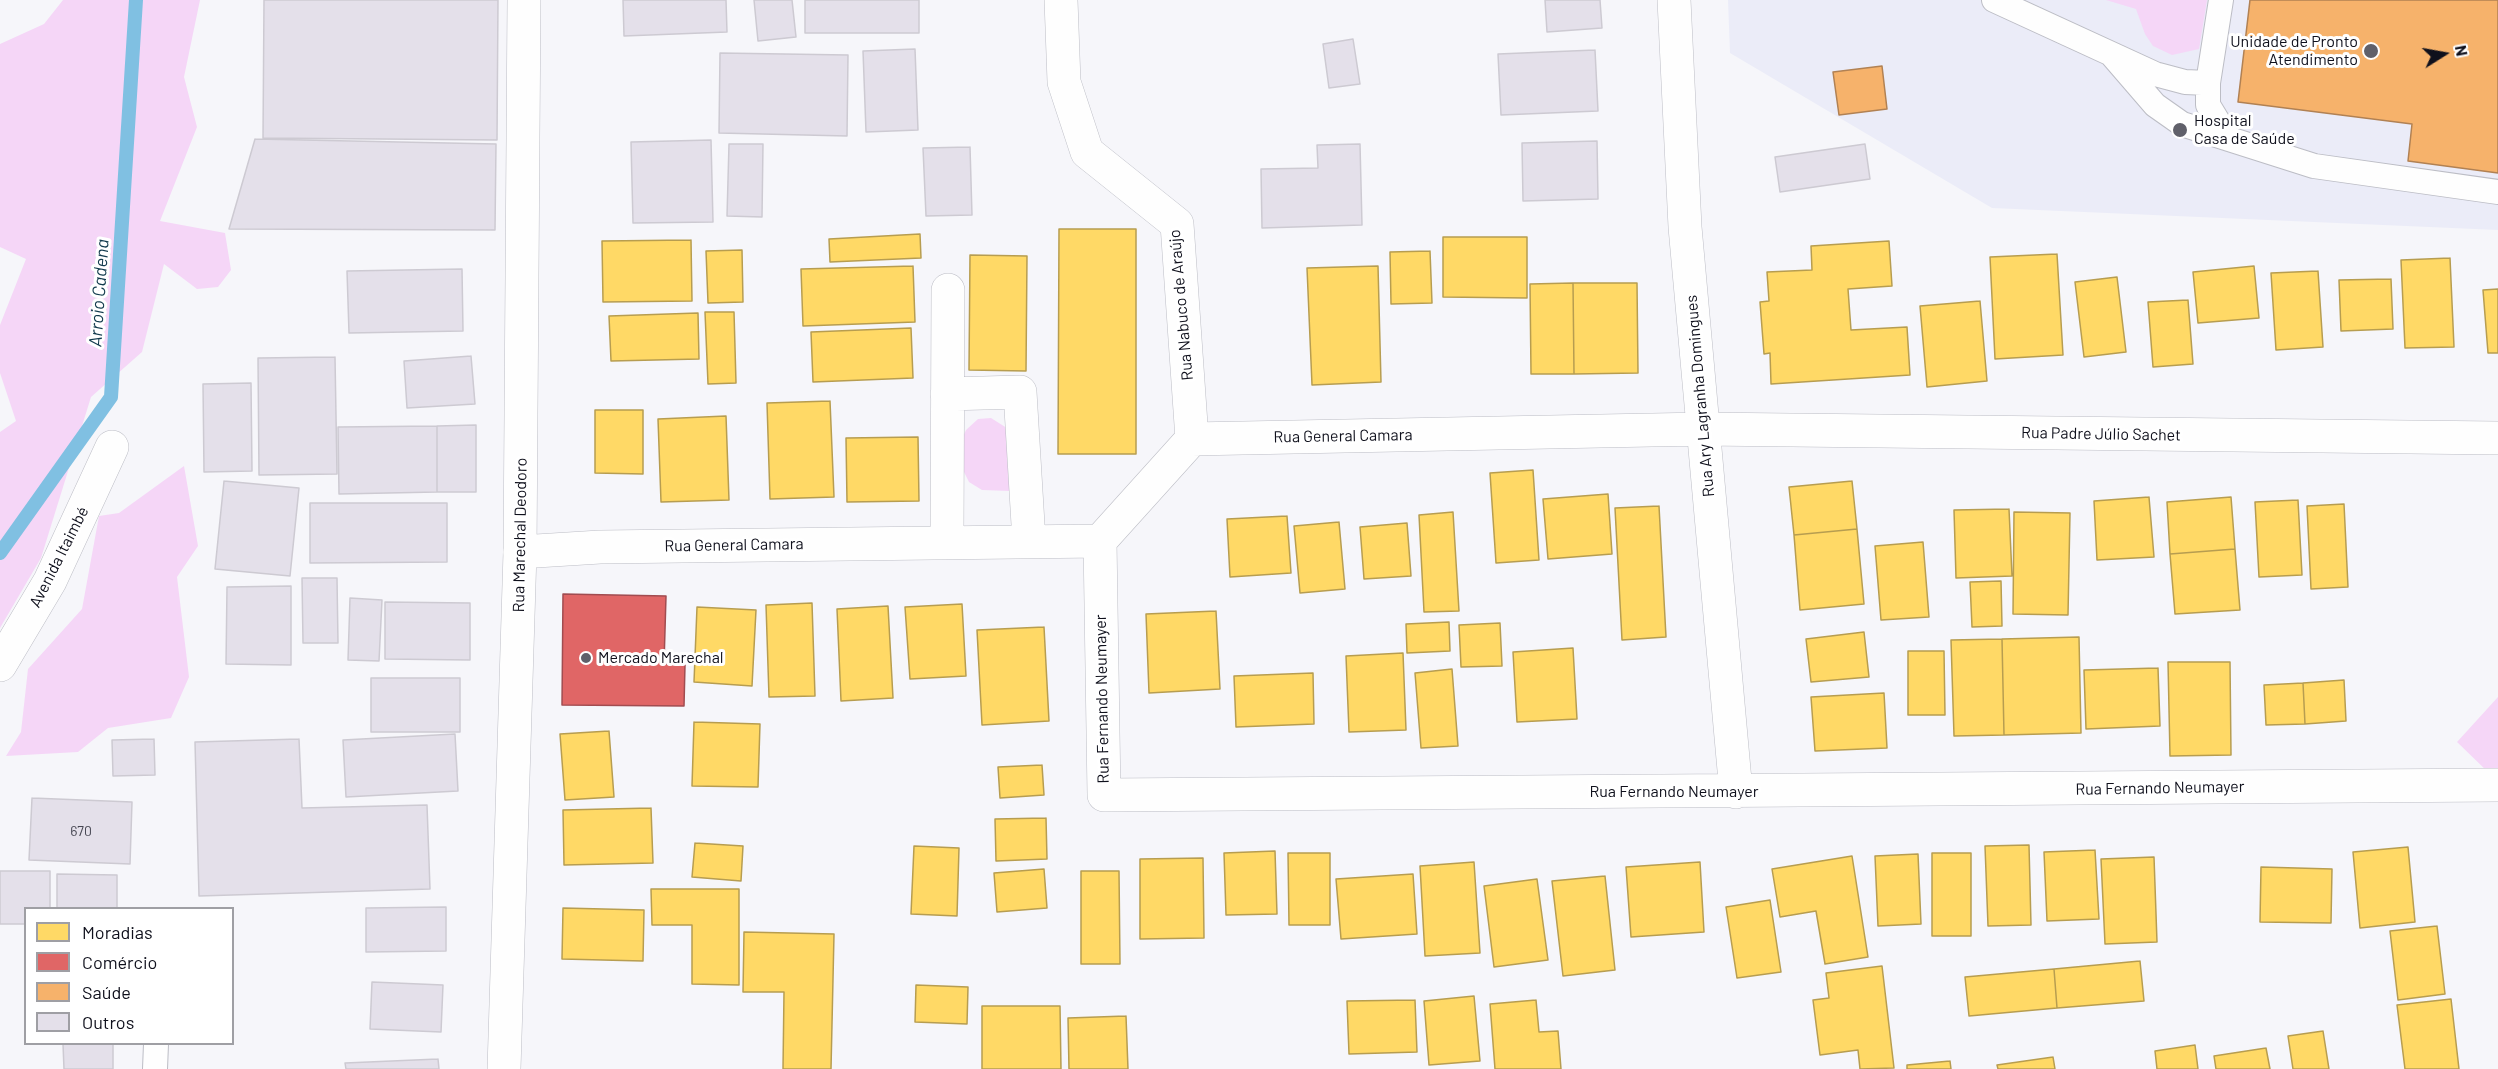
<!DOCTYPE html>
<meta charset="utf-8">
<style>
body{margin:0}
#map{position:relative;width:2498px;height:1069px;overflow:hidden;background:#f6f6fa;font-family:Barlow,sans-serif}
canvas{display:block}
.legend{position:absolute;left:24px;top:907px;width:210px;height:138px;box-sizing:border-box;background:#fff;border:2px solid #9f9fa4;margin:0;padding:8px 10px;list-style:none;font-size:18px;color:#0f101c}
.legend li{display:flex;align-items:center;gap:12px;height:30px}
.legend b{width:30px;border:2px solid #9f9fa4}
.north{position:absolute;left:2414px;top:24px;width:60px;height:60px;-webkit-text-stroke:4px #fff;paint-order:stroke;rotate:79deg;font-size:16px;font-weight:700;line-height:24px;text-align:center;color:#0f101c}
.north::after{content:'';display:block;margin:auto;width:21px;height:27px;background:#0f101c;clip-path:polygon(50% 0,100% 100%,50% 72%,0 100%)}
</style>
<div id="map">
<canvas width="2498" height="1069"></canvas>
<ul class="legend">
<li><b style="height:16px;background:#ffd966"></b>Moradias</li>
<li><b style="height:16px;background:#e06666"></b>Comércio</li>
<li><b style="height:16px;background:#f6b26b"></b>Saúde</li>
<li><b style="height:16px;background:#e4e0ea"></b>Outros</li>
</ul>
<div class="north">N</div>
</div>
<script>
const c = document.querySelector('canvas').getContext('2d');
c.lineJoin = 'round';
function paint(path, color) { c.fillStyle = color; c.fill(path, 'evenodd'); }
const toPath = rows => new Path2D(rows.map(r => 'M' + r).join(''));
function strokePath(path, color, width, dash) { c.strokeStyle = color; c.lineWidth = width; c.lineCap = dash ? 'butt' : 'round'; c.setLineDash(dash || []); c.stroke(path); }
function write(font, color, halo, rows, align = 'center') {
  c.font = font + ' Barlow,sans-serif'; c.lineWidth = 6; c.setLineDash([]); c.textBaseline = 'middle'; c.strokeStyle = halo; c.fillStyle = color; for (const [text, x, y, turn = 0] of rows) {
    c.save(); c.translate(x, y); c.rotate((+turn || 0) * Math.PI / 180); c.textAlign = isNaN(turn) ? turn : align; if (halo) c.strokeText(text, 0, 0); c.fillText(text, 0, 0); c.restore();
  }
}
const built = toPath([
 [1728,0,2498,0,2498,230,1992,208,1730,53]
]);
const green = toPath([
 [63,0,200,0,184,77,197,127,160,221,225,233,231,270,218,287,197,289,164,264,142,352,91,397,41,558,0,628,0,432,16,421,0,373,0,325,26,259,0,247,0,44,44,24],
 [2106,0,2207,0,2199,49,2172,55,2153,46,2145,34,2136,9],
 [991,418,1010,430,1010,491,982,490,969,482,961,466,961,441,966,430,978,419],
 [184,466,198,546,177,577,189,677,171,718,108,728,78,752,6,756,21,732,28,669,82,609,99,516,119,513],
 [2498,697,2498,775,2488,772,2457,742]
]);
const homes = toPath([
 [1059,229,1136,229,1136,454,1058,454,1059,229],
 [920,234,921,258,830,262,829,239,920,234],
 [1443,237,1527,237,1527,298,1443,297,1443,237],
 [691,240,692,301,603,302,602,241,691,240],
 [1889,241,1892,286,1848,289,1851,330,1907,327,1910,375,1771,384,1770,353,1764,354,1760,302,1769,301,1767,272,1812,270,1811,246,1889,241],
 [742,250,743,302,708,303,706,251,742,250],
 [1430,251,1432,303,1391,304,1390,252,1430,251],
 [2057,254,2063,355,1995,359,1990,257,2057,254],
 [970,255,1027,256,1026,371,969,370,970,255],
 [2450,258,2454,347,2405,348,2401,260,2450,258],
 [913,266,915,322,803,326,801,269,913,266],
 [1378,266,1381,382,1312,385,1307,268,1378,266],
 [2254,266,2259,318,2198,323,2193,272,2254,266],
 [2318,271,2323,347,2276,350,2271,273,2318,271],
 [2117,277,2126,352,2084,357,2075,282,2117,277],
 [2391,279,2393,329,2341,331,2339,280,2391,279],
 [1573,283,1574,374,1531,374,1530,284,1573,283],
 [1573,283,1637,283,1638,373,1574,374,1573,283],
 [2498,289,2498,353,2488,353,2483,290,2498,289],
 [2188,300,2193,364,2153,367,2148,302,2188,300],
 [1980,301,1987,381,1927,387,1920,306,1980,301],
 [705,312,734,312,736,383,708,384,705,312],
 [698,313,699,359,611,361,609,316,698,313],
 [911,328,913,378,813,382,811,332,911,328],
 [830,401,834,497,770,499,767,403,830,401],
 [595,410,643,410,643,474,595,473,595,410],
 [726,416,729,500,661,502,658,419,726,416],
 [918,437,919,501,847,502,846,438,918,437],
 [1533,470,1539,560,1496,563,1490,473,1533,470],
 [1852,481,1857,529,1794,535,1789,487,1852,481],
 [1608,494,1612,554,1548,559,1543,499,1608,494],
 [2149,497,2154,557,2097,560,2094,501,2149,497],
 [2231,497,2235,549,2170,554,2167,502,2231,497],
 [2298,500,2302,575,2259,577,2255,502,2298,500],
 [2344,504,2348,587,2311,589,2307,506,2344,504],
 [1659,506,1666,637,1622,640,1615,508,1659,506],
 [2009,509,2012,576,1956,578,1954,510,2009,509],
 [1453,512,1459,611,1424,612,1419,515,1453,512],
 [2014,512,2070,513,2068,615,2013,614,2014,512],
 [1287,516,1291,573,1230,577,1227,519,1287,516],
 [1339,522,1345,589,1300,593,1294,526,1339,522],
 [1407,523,1411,576,1364,579,1360,527,1407,523],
 [1857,529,1864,604,1800,610,1794,535,1857,529],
 [1923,542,1929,617,1881,620,1875,546,1923,542],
 [2235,549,2240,610,2175,614,2170,554,2235,549],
 [2001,581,2002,626,1972,627,1970,582,2001,581],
 [812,603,815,696,769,697,766,605,812,603],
 [962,604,966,676,910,679,905,607,962,604],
 [888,606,893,698,841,701,837,609,888,606],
 [697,607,756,610,752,686,694,682,697,607],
 [1216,611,1220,689,1149,693,1146,614,1216,611],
 [1449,622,1450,651,1407,653,1406,624,1449,622],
 [1500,623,1502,666,1461,667,1459,625,1500,623],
 [1044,627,1049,721,982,725,977,630,1044,627],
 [1864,632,1869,677,1811,682,1806,639,1864,632],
 [2079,637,2081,733,2004,735,2002,639,2079,637],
 [2002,639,2004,735,1954,736,1951,640,2002,639],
 [1573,648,1577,719,1517,722,1513,652,1573,648],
 [1908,651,1944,651,1945,715,1908,715,1908,651],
 [1403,653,1406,730,1349,732,1346,656,1403,653],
 [2168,662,2230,662,2231,755,2170,756,2168,662],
 [2158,668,2160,726,2086,729,2084,670,2158,668],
 [1452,669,1458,746,1421,748,1415,673,1452,669],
 [1313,673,1314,724,1236,727,1234,676,1313,673],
 [2344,680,2346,721,2305,724,2303,683,2344,680],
 [2303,683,2305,724,2266,725,2264,685,2303,683],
 [1884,693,1887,748,1815,751,1811,697,1884,693],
 [694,722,760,724,758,787,692,786,694,722],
 [609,731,614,797,565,800,560,734,609,731],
 [1042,765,1044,795,1000,798,998,767,1042,765],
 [651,808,653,863,564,865,563,810,651,808],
 [1046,818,1047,859,996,861,995,819,1046,818],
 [695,843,743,846,741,881,692,877,695,843],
 [2029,845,2031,925,1988,926,1985,846,2029,845],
 [914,846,959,848,957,916,911,914,914,846],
 [2408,847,2415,922,2360,928,2353,852,2408,847],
 [2095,850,2099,919,2047,921,2044,852,2095,850],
 [1275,851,1277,914,1226,915,1224,853,1275,851],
 [1288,853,1330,853,1330,925,1289,925,1288,853],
 [1932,853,1971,853,1971,936,1932,936,1932,853],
 [1918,854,1921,924,1878,926,1875,856,1918,854],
 [1852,856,1868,957,1825,964,1816,911,1780,917,1772,869,1852,856],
 [2154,857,2157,942,2105,944,2101,859,2154,857],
 [1203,858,1204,938,1140,939,1140,859,1203,858],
 [1474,862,1480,953,1425,956,1420,866,1474,862],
 [1700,862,1704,932,1631,937,1626,867,1700,862],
 [2261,867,2332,869,2331,923,2260,922,2261,867],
 [1044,869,1047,908,997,912,994,873,1044,869],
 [1081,871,1119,871,1120,964,1081,964,1081,871],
 [1413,874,1417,934,1341,939,1336,879,1413,874],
 [1605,876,1615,970,1563,976,1552,881,1605,876],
 [1537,879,1548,960,1494,967,1484,886,1537,879],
 [651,889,739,889,739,985,692,984,692,925,652,925,651,889],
 [1770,900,1781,972,1737,978,1726,907,1770,900],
 [563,908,644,910,643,961,562,959,563,908],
 [2437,926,2445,994,2398,1000,2390,931,2437,926],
 [744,932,834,934,831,1069,783,1069,784,992,743,992,744,932],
 [2140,961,2144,1001,2057,1008,2054,969,2140,961],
 [1882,966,1894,1068,1860,1069,1858,1050,1820,1055,1813,1000,1829,998,1826,973,1882,966],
 [2054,969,2057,1008,1969,1016,1965,977,2054,969],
 [916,985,968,987,967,1024,915,1022,916,985],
 [1474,996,1480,1061,1429,1065,1424,1001,1474,996],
 [2451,999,2459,1069,2405,1069,2397,1005,2451,999],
 [1415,1000,1417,1052,1349,1054,1347,1001,1415,1000],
 [1536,1000,1539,1032,1558,1031,1561,1069,1495,1069,1490,1004,1536,1000],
 [982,1006,1060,1006,1061,1069,982,1069,982,1006],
 [1126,1016,1128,1069,1069,1069,1068,1018,1126,1016],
 [2323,1031,2329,1069,2293,1069,2288,1036,2323,1031],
 [2195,1045,2198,1069,2157,1069,2155,1051,2195,1045],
 [2266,1048,2270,1069,2216,1069,2214,1056,2266,1048],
 [2053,1057,2055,1069,1998,1069,1997,1065,2053,1057],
 [1950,1061,1951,1069,1907,1069,1907,1065,1950,1061]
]);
const shops = toPath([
 [563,594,666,596,664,664,685,665,684,706,562,705,563,594]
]);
const health = toPath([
 [2250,0,2498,0,2498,173,2408,161,2412,124,2238,102,2250,0],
 [1882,66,1887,109,1839,115,1833,72,1882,66]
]);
const stream = toPath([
 [0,553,111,397,136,0]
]);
const building = toPath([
 [264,0,498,0,497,140,263,138,264,0],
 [623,0,726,0,727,32,624,36,623,0],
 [754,0,792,0,796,37,758,41,754,0],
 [805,0,919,0,919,33,805,33,805,0],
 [1545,0,1600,0,1602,28,1547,32,1545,0],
 [1353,39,1360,84,1329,88,1323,44,1353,39],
 [915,49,918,130,866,132,863,51,915,49],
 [1595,50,1598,111,1501,115,1498,54,1595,50],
 [720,53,848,55,847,136,719,133,720,53],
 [255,139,496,144,495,230,229,229,255,139],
 [711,140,713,222,633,223,631,142,711,140],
 [1597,141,1598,199,1523,201,1522,143,1597,141],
 [729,144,763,144,762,217,727,216,729,144],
 [1360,144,1362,225,1262,228,1261,169,1318,168,1317,145,1360,144],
 [1865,144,1870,179,1780,192,1775,157,1865,144],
 [970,147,972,215,926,216,923,148,970,147],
 [462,269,463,331,349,333,347,271,462,269],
 [471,356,475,404,407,408,404,361,471,356],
 [335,357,337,474,259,475,258,358,335,357],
 [251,383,252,471,204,472,203,384,251,383],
 [476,425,476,492,437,492,437,426,476,425],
 [437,426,437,492,339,494,338,427,437,426],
 [224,481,299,488,290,576,215,569,224,481],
 [310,503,447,503,447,562,310,563,310,503],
 [302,578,337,578,338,643,303,643,302,578],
 [291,586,291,665,226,664,227,587,291,586],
 [350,598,382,600,379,661,348,660,350,598],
 [385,602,470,603,470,660,385,659,385,602],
 [371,678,460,678,460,732,371,732,371,678],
 [455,734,458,791,346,797,343,740,455,734],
 [154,739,155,775,113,776,112,740,154,739],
 [299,739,302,808,427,805,430,889,199,896,195,742,299,739],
 [32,798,132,802,130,864,29,860,32,798],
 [0,871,50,871,50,908,26,908,26,924,0,924,0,871],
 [57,874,117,875,117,908,57,908,57,874],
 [446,907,446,951,366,952,366,908,446,907],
 [372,982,443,985,441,1032,370,1029,372,982],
 [63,1044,113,1044,113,1069,64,1069,63,1044],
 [438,1059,439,1069,346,1069,345,1063,438,1059]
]);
const lane = toPath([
 [1994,0,2155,74,2185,82,2208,83,2221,0],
 [2111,54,2155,105,2182,124,2314,166,2498,192],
 [2208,83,2208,105,2228,138],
 [155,1069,156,1044]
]);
const street = toPath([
 [1061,0,1064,82,1087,152,1177,224,1192,439],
 [1674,0,1685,227,1736,792],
 [947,394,1020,392,1029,541],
 [947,541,948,290],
 [1100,541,1104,795,2498,785],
 [520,552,600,547,1100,541,1192,439,1703,429,2498,438],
 [0,665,50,581,112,447]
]);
const secondary = toPath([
 [504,1069,520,552,524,0]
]);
const markers = [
 [2371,51,8,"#60606a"],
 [2180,130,8,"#60606a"],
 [586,658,6,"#60606a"]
];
const numberNames = [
 ["670",81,831]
];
const poiNames = [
 ["Unidade de Pronto",2358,42,"right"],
 ["Atendimento",2358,60,"right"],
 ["Hospital",2194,121],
 ["Casa de Saúde",2194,139],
 ["Mercado Marechal",598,658]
];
const streetNames = [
 ["Rua Nabuco de Araújo",1181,305,-95],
 ["Rua Ary Lagranha Domingues",1700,396,-95],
 ["Rua Padre Júlio Sachet",2101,434,1],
 ["Rua General Camara",1343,436,-1],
 ["Rua Marechal Deodoro",520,535,-89],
 ["Rua General Camara",734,545,-1],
 ["Avenida Itaimbé",59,557,-63],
 ["Rua Fernando Neumayer",1102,699,-91],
 ["Rua Fernando Neumayer",2160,788,-1],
 ["Rua Fernando Neumayer",1674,792]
];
const waterNames = [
 ["Arroio Cadena",99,293,-86]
];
paint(built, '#ebecf8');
paint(green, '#f5d6f7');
paint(homes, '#ffd966');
strokePath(homes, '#b79d50', 1.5);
paint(shops, '#e06666');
strokePath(shops, '#a14c50', 1.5);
paint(health, '#f6b26b');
strokePath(health, '#b18153', 1.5);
strokePath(stream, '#80c0e2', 14);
paint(building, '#e4e0ea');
strokePath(building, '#cdcad2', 1.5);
strokePath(lane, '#bcbdc5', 26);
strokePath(street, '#bcbdc5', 34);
strokePath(secondary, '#bcbdc5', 34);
strokePath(lane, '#fefefe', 24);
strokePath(street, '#fefefe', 33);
strokePath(secondary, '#fefefe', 33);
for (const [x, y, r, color] of markers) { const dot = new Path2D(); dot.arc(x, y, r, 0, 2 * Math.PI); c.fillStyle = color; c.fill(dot); strokePath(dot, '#fff', 2); }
write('14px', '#464652', null, numberNames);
write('16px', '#0f101c', '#fff', poiNames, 'left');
write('16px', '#0f101c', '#fff', streetNames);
write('italic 18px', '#123a4d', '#fff', waterNames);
</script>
